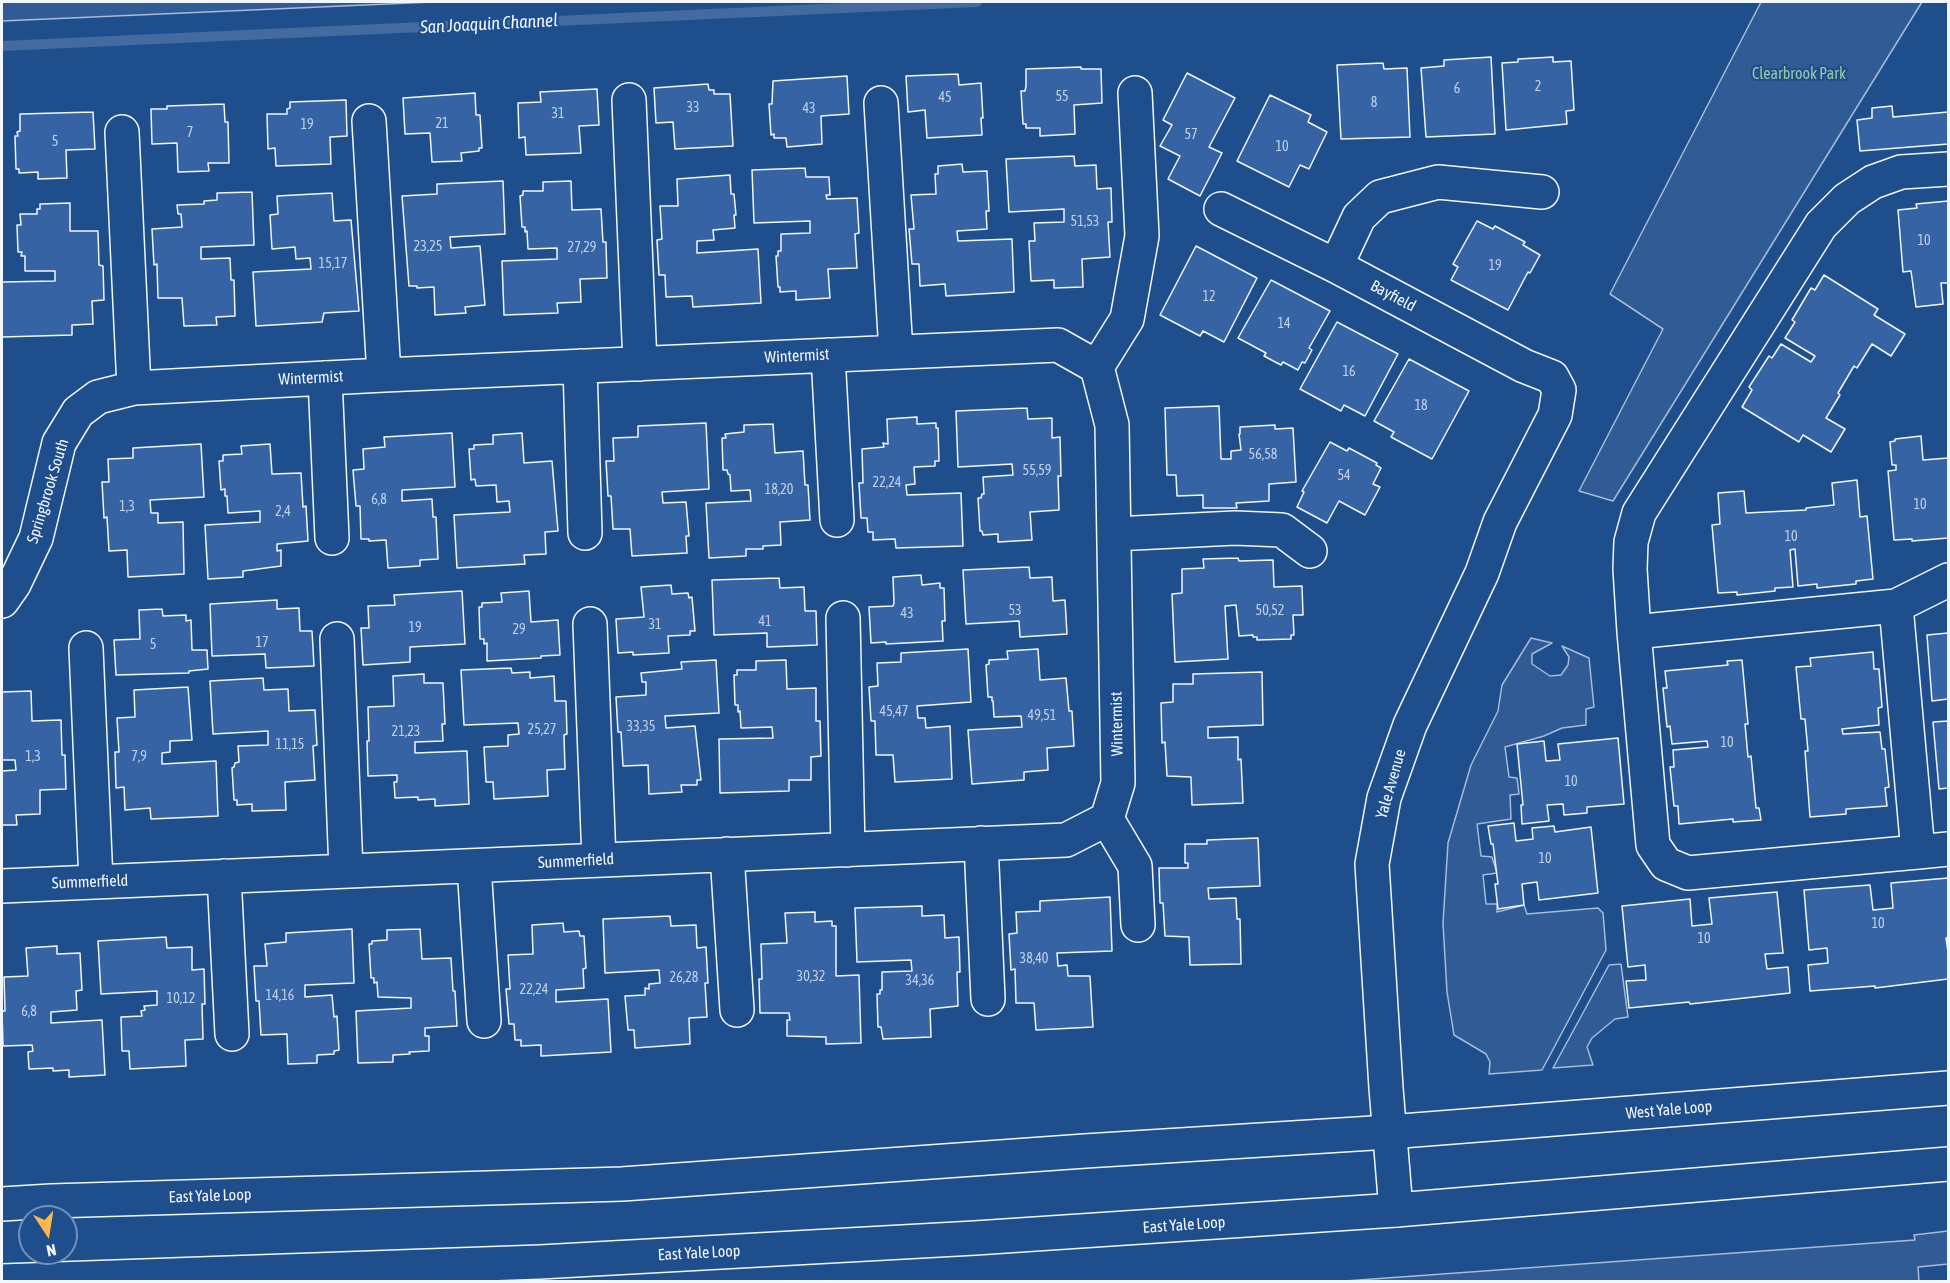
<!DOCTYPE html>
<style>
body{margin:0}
#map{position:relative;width:1950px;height:1283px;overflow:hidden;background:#1f4e8c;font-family:"Asap Condensed",sans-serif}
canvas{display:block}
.frame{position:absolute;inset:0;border:3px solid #f2f6ff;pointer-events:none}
.north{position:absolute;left:18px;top:1205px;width:60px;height:60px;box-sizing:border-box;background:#1f4e8c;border:2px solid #7391ba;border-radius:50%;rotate:168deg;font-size:16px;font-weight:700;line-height:24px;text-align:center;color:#f2f6ff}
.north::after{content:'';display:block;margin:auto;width:21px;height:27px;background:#ffb74d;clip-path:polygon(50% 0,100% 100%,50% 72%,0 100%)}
</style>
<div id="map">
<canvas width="1950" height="1283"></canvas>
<div class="frame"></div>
<div class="north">N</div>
</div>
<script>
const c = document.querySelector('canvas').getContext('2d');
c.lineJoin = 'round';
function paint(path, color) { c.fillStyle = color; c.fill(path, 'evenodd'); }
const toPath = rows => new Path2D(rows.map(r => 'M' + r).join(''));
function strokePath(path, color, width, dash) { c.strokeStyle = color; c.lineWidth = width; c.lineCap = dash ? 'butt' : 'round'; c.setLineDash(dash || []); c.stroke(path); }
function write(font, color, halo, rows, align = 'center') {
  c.font = font + ' "Asap Condensed",sans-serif'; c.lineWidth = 4.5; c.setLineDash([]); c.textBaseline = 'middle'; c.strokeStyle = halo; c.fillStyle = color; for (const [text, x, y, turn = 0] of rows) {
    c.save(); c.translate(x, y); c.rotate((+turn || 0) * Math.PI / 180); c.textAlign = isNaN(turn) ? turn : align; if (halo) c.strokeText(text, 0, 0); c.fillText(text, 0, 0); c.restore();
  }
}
const built = toPath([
 [2,2,433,2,2,21,2,2],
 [1761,2,1922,2,1613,501,1579,491,1663,329,1610,294,1761,2],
 [1531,638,1552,643,1532,654,1532,664,1550,676,1561,675,1568,665,1569,657,1562,646,1589,658,1594,707,1586,709,1586,725,1562,728,1544,736,1505,747,1509,777,1517,778,1519,794,1510,795,1511,819,1477,824,1481,856,1492,857,1497,873,1483,875,1486,904,1497,904,1497,912,1524,905,1527,914,1598,908,1603,913,1606,950,1542,1070,1489,1074,1490,1062,1486,1054,1454,1035,1447,992,1443,923,1448,843,1471,765,1498,711,1502,685,1531,638],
 [1621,964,1628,1017,1615,1019,1592,1038,1587,1047,1593,1065,1553,1068,1609,965,1621,964],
 [1948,1231,1948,1264,1918,1267,1919,1281,1345,1281,1915,1240,1914,1235,1948,1231]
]);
const stream = toPath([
 [2,46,977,2]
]);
const building = toPath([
 [1491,57,1495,134,1426,137,1421,68,1444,66,1444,60,1491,57],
 [1553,57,1553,62,1571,61,1574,110,1566,111,1567,124,1506,130,1502,63,1518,62,1518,59,1553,57],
 [1383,63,1384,69,1407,68,1410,137,1341,139,1337,65,1383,63],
 [1081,67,1081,69,1101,69,1102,103,1074,105,1075,134,1040,136,1040,128,1026,128,1026,124,1023,124,1021,91,1025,91,1026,86,1026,69,1081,67],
 [1187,73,1235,98,1209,147,1222,153,1200,196,1168,179,1180,156,1160,146,1172,125,1163,120,1187,73],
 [958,74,959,85,981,83,983,118,981,118,982,135,927,138,925,110,908,112,906,76,958,74],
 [847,76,849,114,821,116,822,144,787,147,786,138,774,138,774,134,771,135,769,104,772,104,773,81,847,76],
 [708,84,709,90,714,90,714,94,730,94,733,146,675,149,673,122,656,123,654,88,708,84],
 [597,89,599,125,579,126,581,153,526,155,525,137,519,138,518,103,541,102,540,92,597,89],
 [475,93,476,115,480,115,482,148,479,148,479,151,461,153,462,161,432,162,430,133,405,134,403,98,475,93],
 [1270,95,1311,115,1308,122,1327,132,1309,169,1300,165,1289,187,1237,161,1270,95],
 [346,100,347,136,330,137,331,164,276,166,275,148,268,149,267,114,287,114,287,109,290,108,290,102,346,100],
 [224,104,225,122,228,122,229,163,208,163,209,171,178,172,177,143,152,144,151,109,167,109,167,106,224,104],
 [1892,106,1893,117,1948,112,1948,144,1860,151,1857,120,1872,118,1872,108,1892,106],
 [93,112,95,149,66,150,67,178,38,179,38,172,19,173,19,169,16,169,15,136,18,136,17,132,20,131,20,114,93,112],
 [1074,156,1075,166,1096,165,1097,189,1111,188,1112,222,1108,222,1110,257,1082,259,1083,287,1054,288,1054,280,1031,281,1029,241,1035,241,1034,223,1064,222,1064,209,1009,212,1006,159,1074,156],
 [962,164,963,172,987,171,989,211,986,211,987,229,957,231,958,241,1012,239,1014,292,946,296,945,284,920,286,919,264,912,264,909,229,914,229,911,195,936,194,935,174,938,174,938,166,962,164],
 [805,168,806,177,829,177,830,195,826,195,827,199,857,198,859,233,855,234,857,268,828,269,830,298,796,300,796,291,780,292,780,287,778,287,776,256,778,256,778,251,781,251,781,234,810,233,810,221,754,223,752,170,805,168],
 [730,175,731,194,734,194,736,215,734,215,735,228,713,230,714,240,697,241,697,253,758,249,761,303,693,307,692,296,666,297,665,275,659,275,657,240,662,239,660,206,678,206,677,179,730,175],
 [503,181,505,234,450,237,451,248,480,246,485,305,465,307,466,313,435,315,434,287,417,288,417,286,409,286,402,196,437,194,437,184,503,181],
 [571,181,572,210,601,209,603,242,606,242,607,278,580,279,581,302,557,303,558,313,504,315,502,261,557,259,557,248,528,249,527,231,525,232,525,227,522,227,520,196,523,195,523,191,543,191,543,182,571,181],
 [252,192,254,245,201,247,201,259,230,258,231,280,234,280,235,316,216,317,217,325,184,326,182,298,158,298,157,264,154,265,152,229,182,227,181,214,178,214,177,205,204,204,204,201,217,200,217,193,252,192],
 [332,193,334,221,351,220,359,311,324,313,322,322,256,326,253,272,311,269,310,258,296,259,295,247,272,249,270,215,278,214,277,196,332,193],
 [1948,201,1948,283,1941,283,1943,304,1916,307,1911,271,1903,272,1898,210,1917,208,1916,204,1948,201],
 [70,203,70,231,98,231,99,265,103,266,104,300,92,301,93,324,72,325,72,335,2,337,2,282,55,281,55,271,25,271,25,256,21,256,22,252,18,252,17,225,21,225,20,214,37,214,37,209,40,209,40,204,70,203],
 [1477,221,1493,229,1495,226,1525,242,1523,245,1540,255,1530,273,1528,272,1508,310,1451,280,1458,267,1453,264,1477,221],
 [1196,246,1257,278,1224,342,1203,331,1200,336,1160,315,1196,246],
 [1824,275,1878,309,1874,315,1905,334,1891,356,1872,344,1857,368,1854,366,1838,393,1840,395,1826,418,1845,429,1831,452,1803,435,1799,442,1742,407,1752,390,1749,387,1769,356,1772,358,1781,344,1811,362,1815,356,1785,338,1795,322,1792,320,1811,288,1815,290,1824,275],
 [1271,280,1330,311,1309,348,1312,350,1305,363,1302,362,1298,370,1283,362,1281,365,1264,356,1266,353,1238,338,1271,280],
 [1337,322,1398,354,1365,416,1344,405,1341,411,1300,389,1337,322],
 [1409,359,1469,391,1432,459,1391,437,1394,432,1374,421,1409,359],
 [1219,406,1221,459,1231,459,1231,451,1241,450,1239,434,1240,434,1240,427,1275,425,1275,429,1293,428,1296,482,1269,484,1269,501,1236,503,1237,508,1203,508,1203,495,1177,496,1176,475,1167,475,1165,408,1219,406],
 [1027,408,1028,419,1052,418,1052,438,1060,437,1061,476,1058,476,1059,510,1030,512,1032,540,998,542,998,534,983,535,982,531,980,531,978,498,981,498,982,494,984,494,983,477,1013,475,1012,464,958,467,956,411,1027,408],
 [917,417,917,424,936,423,936,428,938,428,939,461,935,461,935,466,914,467,915,484,906,485,907,495,961,493,963,546,896,548,895,539,873,540,873,532,868,532,867,518,861,518,859,483,863,483,862,449,884,447,883,443,888,444,887,419,917,417],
 [706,423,709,489,662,492,663,503,686,502,689,536,686,536,687,553,632,556,630,529,613,529,611,496,608,496,606,461,614,461,613,438,638,437,638,426,706,423],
 [773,424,775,453,803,451,805,485,808,485,810,520,780,522,781,545,763,546,763,549,746,549,746,556,709,558,706,503,751,501,750,490,731,491,730,475,728,474,727,470,723,470,722,438,726,438,725,434,744,432,744,425,773,424],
 [452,433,455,487,402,490,402,501,432,499,433,517,436,517,438,559,420,560,420,566,388,568,386,540,369,541,369,539,361,539,360,506,356,506,353,470,364,469,363,449,385,447,384,437,452,433],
 [522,433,524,463,552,461,558,531,545,532,546,554,524,555,525,564,457,568,454,515,510,512,509,501,497,502,496,485,476,486,475,479,471,480,469,449,474,449,474,445,493,444,493,435,522,433],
 [1921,436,1923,460,1948,458,1948,538,1912,541,1912,539,1894,540,1888,471,1896,470,1896,465,1892,465,1890,442,1895,441,1895,439,1921,436],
 [1330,442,1347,451,1349,448,1377,463,1376,465,1381,468,1373,484,1380,487,1365,515,1339,501,1327,523,1297,507,1304,492,1302,491,1330,442],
 [201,444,204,497,150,500,151,513,158,513,158,523,183,522,184,574,128,577,127,550,109,551,107,517,104,518,102,482,109,482,108,459,133,458,133,448,201,444],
 [270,444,272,474,301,473,303,507,306,506,308,541,277,544,277,551,281,550,281,566,243,571,243,577,208,579,205,525,260,522,260,511,228,513,227,496,225,496,225,489,221,490,219,461,223,461,223,455,242,454,241,446,270,444],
 [1857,480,1860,517,1867,516,1873,579,1856,581,1856,584,1817,588,1817,584,1798,586,1795,549,1790,550,1793,587,1775,588,1775,591,1737,595,1737,592,1718,593,1712,525,1720,524,1718,493,1744,491,1746,513,1806,510,1806,508,1834,505,1832,483,1857,480],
 [1238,558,1239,561,1273,560,1274,587,1302,586,1303,615,1293,615,1294,635,1291,635,1291,639,1257,640,1257,637,1253,637,1253,635,1239,636,1236,605,1225,606,1228,659,1175,662,1172,594,1182,593,1182,569,1204,568,1203,559,1238,558],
 [1029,567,1030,578,1052,577,1053,601,1065,600,1067,634,1020,637,1019,621,966,624,963,570,1029,567],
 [921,575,922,585,940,583,940,588,944,588,945,621,942,621,943,641,886,644,886,642,871,643,869,607,893,606,894,603,893,577,921,575],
 [779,578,780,588,804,587,805,611,816,611,817,645,767,647,767,633,714,635,712,580,779,578],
 [671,585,672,594,688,593,689,598,692,597,695,631,690,631,690,635,668,636,669,653,633,655,633,652,618,653,616,619,644,617,641,587,671,585],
 [462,591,465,644,410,647,410,662,363,665,361,628,369,628,368,606,395,605,394,595,462,591],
 [529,591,531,622,558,620,560,655,541,656,541,658,487,661,487,643,484,644,484,639,480,639,479,607,482,607,482,603,502,602,501,593,529,591],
 [277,600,277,609,299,608,300,631,312,631,314,666,266,668,265,654,212,656,210,604,277,600],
 [162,609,163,616,186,615,186,621,191,620,192,650,207,650,208,669,189,671,189,673,116,675,114,640,140,639,139,610,162,609],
 [1948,633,1948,699,1932,701,1927,635,1948,633],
 [968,649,971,702,917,706,918,718,925,718,926,728,950,726,952,779,895,782,893,755,876,755,875,721,871,721,869,687,878,686,877,663,901,662,901,653,968,649],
 [1038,649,1040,680,1066,678,1069,711,1072,711,1074,746,1047,748,1048,770,1024,772,1024,780,972,784,968,730,1022,727,1021,716,994,717,993,701,992,701,992,697,988,697,986,665,989,664,989,660,1008,659,1007,651,1038,649],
 [1873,652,1874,669,1879,669,1882,707,1878,708,1879,725,1842,729,1843,734,1880,732,1882,749,1885,749,1889,787,1885,788,1887,806,1846,809,1846,814,1810,817,1805,751,1808,751,1805,719,1801,719,1796,667,1811,666,1810,658,1873,652],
 [716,660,719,713,665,716,666,728,695,726,701,780,697,780,697,785,681,785,682,792,649,794,648,765,623,766,621,732,618,732,616,697,646,695,646,682,642,682,641,673,682,669,681,662,716,660],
 [786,660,787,689,816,688,816,721,820,721,821,756,811,757,811,780,789,780,789,791,720,793,719,739,773,738,772,727,741,728,740,711,738,712,738,705,735,705,734,675,737,675,737,670,756,670,756,661,786,660],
 [1742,660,1748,724,1745,724,1748,757,1751,756,1756,808,1759,808,1761,820,1733,822,1733,819,1679,824,1678,806,1674,806,1670,767,1674,767,1673,750,1708,747,1707,741,1672,744,1670,726,1667,727,1663,688,1667,688,1665,671,1728,665,1727,661,1742,660],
 [511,668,512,673,530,672,530,678,554,676,555,701,566,701,567,734,564,735,565,769,547,770,548,796,494,799,493,782,486,782,484,747,508,746,508,735,519,734,518,723,464,725,461,670,511,668],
 [1262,672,1263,725,1208,727,1208,738,1238,737,1238,760,1241,759,1243,803,1192,805,1191,777,1167,776,1165,742,1162,743,1161,703,1173,702,1173,684,1193,684,1193,674,1262,672],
 [424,674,424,683,443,683,445,724,442,724,443,741,415,742,415,753,467,751,469,804,435,806,435,799,418,800,418,797,395,798,394,782,397,782,397,775,368,776,367,741,369,741,368,707,394,706,393,676,424,674],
 [263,678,264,690,288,689,289,711,315,710,317,745,313,746,315,780,285,782,286,810,252,811,252,804,237,805,237,800,234,800,232,768,234,767,235,763,239,762,238,746,268,745,268,731,213,734,210,681,263,678],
 [188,687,192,740,170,741,170,752,162,753,162,764,216,761,218,816,151,819,150,808,125,810,124,787,116,788,115,752,119,752,117,718,135,717,134,690,188,687],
 [31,691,32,721,61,720,62,755,65,755,66,789,40,790,40,814,16,815,17,825,2,825,2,771,16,770,15,760,2,760,2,692,31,691],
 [1948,721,1948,788,1939,789,1933,722,1948,721],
 [1618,738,1624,804,1587,807,1587,813,1564,815,1563,804,1547,805,1549,821,1522,824,1521,805,1523,805,1517,744,1544,741,1546,761,1560,760,1558,744,1618,738],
 [1514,823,1516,841,1533,839,1532,828,1554,826,1555,832,1591,827,1598,893,1539,900,1537,882,1522,884,1524,905,1498,909,1495,884,1498,884,1493,844,1491,844,1488,826,1514,823],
 [1258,838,1260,886,1208,888,1209,899,1236,898,1237,919,1240,919,1241,964,1190,965,1189,937,1165,936,1163,903,1160,903,1159,868,1188,868,1188,863,1185,863,1185,844,1207,844,1207,840,1258,838],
 [1948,878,1948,938,1946,938,1948,952,1948,979,1875,988,1875,986,1810,991,1808,965,1828,963,1827,948,1809,950,1804,890,1870,885,1873,910,1893,908,1891,883,1948,878],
 [1777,892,1783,953,1765,954,1767,969,1788,967,1790,993,1690,1004,1689,1002,1629,1008,1626,981,1646,980,1645,965,1628,967,1622,906,1690,899,1692,926,1712,924,1709,898,1777,892],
 [1110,897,1112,951,1057,953,1058,966,1067,965,1068,976,1090,976,1093,1027,1036,1030,1034,1003,1016,1003,1015,969,1011,970,1009,934,1017,933,1016,912,1040,911,1040,901,1110,897],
 [922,906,922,916,944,915,945,938,959,937,960,972,957,972,958,1006,930,1009,931,1037,883,1039,881,1027,878,1027,877,994,880,994,880,990,882,990,882,972,912,971,911,960,857,962,855,908,922,906],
 [815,912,815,922,832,921,832,926,836,926,836,976,859,975,861,1043,826,1044,826,1037,787,1036,787,1020,790,1020,789,1013,760,1013,759,979,762,979,761,944,787,943,785,913,815,912],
 [670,916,671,926,696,925,697,948,706,947,708,983,705,983,707,1017,689,1018,690,1044,635,1048,634,1030,628,1030,625,996,645,995,645,988,649,989,649,984,660,983,659,970,605,973,603,919,670,916],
 [563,923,564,932,579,931,580,936,584,936,586,968,583,969,584,988,556,990,556,1002,608,999,611,1052,541,1056,541,1045,521,1046,521,1040,515,1040,514,1024,509,1024,506,989,510,989,508,955,533,954,532,925,563,923],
 [352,929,354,983,305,985,305,997,332,995,334,1017,337,1016,339,1050,334,1051,334,1054,317,1055,317,1063,288,1064,287,1034,261,1035,259,1001,256,1001,254,966,267,966,265,944,286,942,286,933,352,929],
 [420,929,422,959,451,958,453,991,455,991,457,1026,425,1028,425,1036,429,1036,429,1051,409,1052,410,1054,393,1055,393,1062,358,1063,356,1011,411,1008,411,998,378,997,377,982,374,983,374,978,371,978,369,944,372,944,372,941,387,940,387,930,420,929],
 [166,937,167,948,192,947,192,970,204,969,205,1004,202,1004,203,1039,185,1040,186,1066,130,1069,129,1051,122,1051,121,1017,142,1016,141,1011,145,1010,144,1006,157,1005,157,991,101,994,98,941,166,937],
 [57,946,57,954,80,953,82,990,76,991,77,1010,51,1012,51,1023,102,1020,105,1075,69,1077,69,1070,53,1071,53,1068,29,1069,28,1052,33,1051,32,1045,3,1046,2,1011,5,1011,4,977,28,976,26,948,57,946]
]);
const minor = toPath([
 [629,100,640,364],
 [881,103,896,352],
 [369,121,384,375],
 [122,132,134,388],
 [1221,209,1336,266,1524,366,1552,377,1559,390,1555,415,1500,522,1482,573,1410,725,1384,798,1372,864,1386,1088,1396,1210],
 [1336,266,1359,217,1380,197,1438,182,1542,192],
 [828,355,837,520],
 [580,366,585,533],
 [1097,367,1127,319,1142,236,1135,93],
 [325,378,332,538],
 [1114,534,1235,528,1282,530,1310,551],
 [2,601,14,584,36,538,59,443,78,412,98,397,134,388,384,375,1058,345,1097,367,1112,425,1118,783,1107,819,1066,840,2,886],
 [1896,606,1918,852,1688,873,1666,864,1653,845,1634,632,1630,569,1631,542,1639,513,1821,225,1847,199,1873,182,1901,172,1948,169],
 [843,618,848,850],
 [590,624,599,860],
 [1634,632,1896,606,1948,580],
 [337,639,346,871],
 [86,648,96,882],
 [1107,819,1135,866,1138,925],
 [981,843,988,999],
 [1918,852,1948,849],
 [727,854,737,1010],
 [474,866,484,1021],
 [224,876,232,1034]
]);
const major = toPath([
 [2,1204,51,1201,622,1184,1085,1151,1389,1132,1948,1088],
 [2,1281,540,1262,975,1238,1396,1210,1948,1164]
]);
const numberNames = [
 ["2",1538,87],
 ["6",1457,89],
 ["55",1062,97],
 ["45",945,98],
 ["8",1374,103],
 ["33",693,108],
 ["43",809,109],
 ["31",558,114],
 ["21",442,124],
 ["19",307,125],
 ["7",190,133],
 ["57",1191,135],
 ["5",55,142],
 ["10",1282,147],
 ["51,53",1085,222],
 ["10",1924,241],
 ["23,25",428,247],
 ["27,29",582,248],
 ["15,17",333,264],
 ["19",1495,266],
 ["12",1209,297],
 ["14",1284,324],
 ["16",1349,372],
 ["18",1421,406],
 ["56,58",1263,455],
 ["55,59",1037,471],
 ["54",1344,476],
 ["22,24",887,483],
 ["18,20",779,490],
 ["6,8",379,500],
 ["10",1920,505],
 ["1,3",127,507],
 ["2,4",283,512],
 ["10",1791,537],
 ["53",1015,611],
 ["50,52",1270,611],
 ["43",907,614],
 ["41",765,622],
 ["31",655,625],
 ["19",415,628],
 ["29",519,630],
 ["17",262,643],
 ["5",153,645],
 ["45,47",894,712],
 ["49,51",1042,716],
 ["33,35",641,727],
 ["25,27",542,730],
 ["21,23",406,732],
 ["10",1727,743],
 ["11,15",290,745],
 ["1,3",33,757],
 ["7,9",139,757],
 ["10",1571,782],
 ["10",1545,859],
 ["10",1878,924],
 ["10",1704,939],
 ["38,40",1034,959],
 ["30,32",811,977],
 ["26,28",684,978],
 ["34,36",920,981],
 ["22,24",534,990],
 ["14,16",280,996],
 ["10,12",181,999],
 ["6,8",29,1012]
];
const parkNames = [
 ["Clearbrook Park",1799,74]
];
const streetNames = [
 ["Bayfield",1393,296,28],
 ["Wintermist",797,356,-3],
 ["Wintermist",311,378,-3],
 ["Springbrook South",48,491,-73],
 ["Wintermist",1117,724,-91],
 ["Yale Avenue",1391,784,-74],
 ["Summerfield",576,861,-3],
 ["Summerfield",90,882,-2],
 ["West Yale Loop",1669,1110,-5],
 ["East Yale Loop",210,1196,-2],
 ["East Yale Loop",1184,1225,-4],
 ["East Yale Loop",699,1253,-3]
];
const waterNames = [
 ["San Joaquin Channel",489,24,-3]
];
paint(built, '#305b95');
strokePath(built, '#a8bbd7', 1.5);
strokePath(stream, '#446ba0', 10);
paint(building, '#3563a3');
strokePath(building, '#f2f6ff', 1.5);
strokePath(minor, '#f2f6ff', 36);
strokePath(major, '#f2f6ff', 36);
strokePath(minor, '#1f4e8c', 33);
strokePath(major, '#1f4e8c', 33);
write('14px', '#c3d1e8', null, numberNames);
write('16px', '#97c8a6', '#1f4e8c', parkNames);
write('16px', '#f2f6ff', '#1f4e8c', streetNames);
write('italic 18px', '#f2f6ff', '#1f4e8c', waterNames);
</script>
